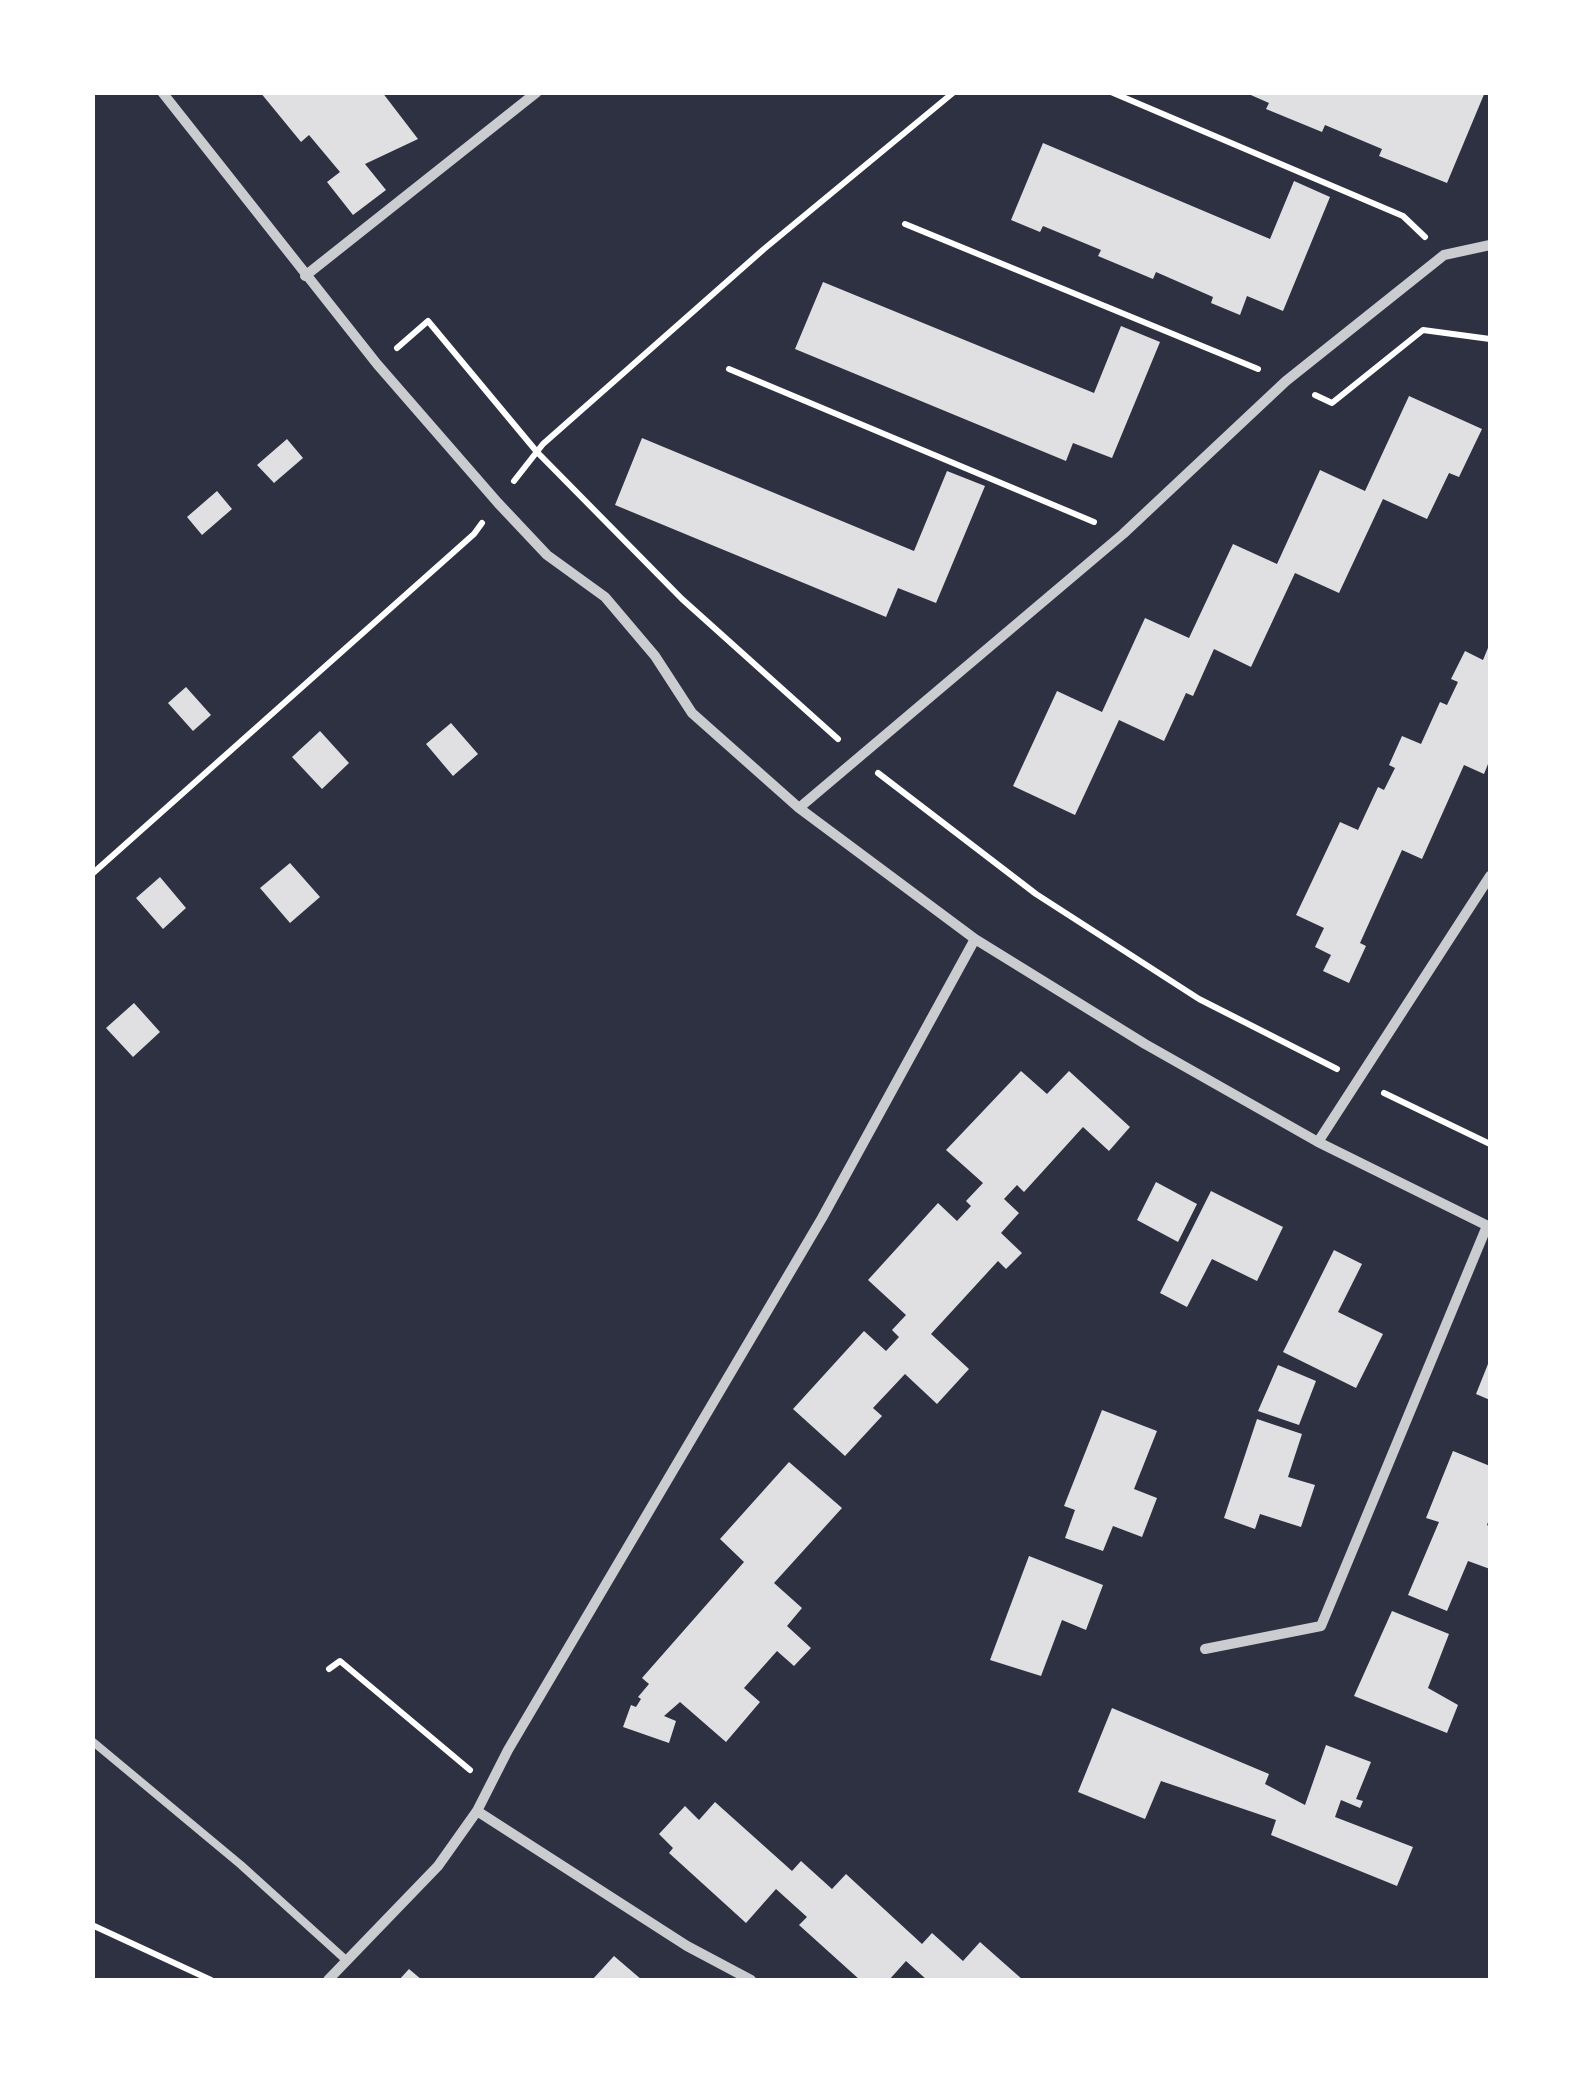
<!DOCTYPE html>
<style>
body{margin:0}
#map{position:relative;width:1583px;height:2073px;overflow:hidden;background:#2d3142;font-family:Poppins,sans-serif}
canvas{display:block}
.frame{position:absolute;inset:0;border:95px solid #fff;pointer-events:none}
</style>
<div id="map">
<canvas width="1583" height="2073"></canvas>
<div class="frame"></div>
</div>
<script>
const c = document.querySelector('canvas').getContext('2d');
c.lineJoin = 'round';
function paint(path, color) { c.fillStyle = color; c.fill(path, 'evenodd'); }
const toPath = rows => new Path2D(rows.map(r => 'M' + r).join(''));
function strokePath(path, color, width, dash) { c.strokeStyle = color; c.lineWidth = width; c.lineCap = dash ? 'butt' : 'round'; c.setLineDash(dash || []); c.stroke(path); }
const building = toPath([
 [260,92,382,92,418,139,365,164,386,190,353,215,327,182,340,172,309,135,301,142],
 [1244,92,1485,92,1447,183,1379,156,1382,149,1325,125,1322,132,1266,109,1269,103],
 [1043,143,1270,239,1294,181,1330,197,1283,311,1247,296,1240,315,1211,303,1213,297,1156,272,1153,279,1098,256,1101,250,1043,226,1040,232,1011,220],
 [823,282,1094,393,1121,326,1160,342,1112,458,1073,443,1066,461,795,349],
 [1409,396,1482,429,1459,477,1449,473,1427,519,1383,499,1339,593,1295,573,1251,667,1214,649,1193,696,1186,693,1164,741,1119,720,1075,815,1013,786,1057,691,1102,712,1145,618,1189,638,1233,544,1277,564,1320,470,1365,491],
 [642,438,914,551,947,471,985,486,936,603,898,588,886,617,615,505],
 [287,439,303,458,274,483,257,465],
 [217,491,232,509,202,535,187,517],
 [1490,643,1490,759,1484,774,1464,765,1422,859,1402,850,1360,943,1366,946,1349,983,1323,971,1331,955,1315,947,1324,928,1296,915,1340,822,1358,830,1378,787,1384,790,1395,768,1389,765,1402,736,1421,744,1440,702,1447,705,1458,682,1451,679,1465,651,1483,660],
 [186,687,211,715,193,731,168,703],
 [451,723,478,754,453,776,426,744],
 [320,731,349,763,322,789,292,757],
 [290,863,320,897,290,923,260,888],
 [160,877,186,908,163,929,136,898],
 [134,1003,160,1032,133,1057,106,1028],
 [1021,1071,1047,1094,1069,1071,1130,1127,1109,1151,1083,1127,1024,1192,1017,1185,1004,1199,1019,1213,1001,1233,1022,1253,1006,1269,998,1261,931,1334,969,1369,937,1404,905,1374,873,1408,882,1416,845,1456,793,1409,864,1331,886,1351,899,1337,892,1330,906,1315,868,1280,938,1203,957,1221,971,1206,966,1201,983,1183,946,1150],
 [1156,1182,1197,1204,1178,1242,1137,1220],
 [1211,1191,1283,1227,1257,1281,1212,1259,1187,1307,1160,1293],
 [1334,1250,1362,1264,1338,1312,1383,1334,1356,1388,1283,1352],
 [1488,1364,1490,1366,1490,1400,1476,1394],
 [1278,1365,1316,1381,1299,1425,1258,1411],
 [1102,1410,1157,1431,1134,1489,1157,1498,1142,1537,1113,1526,1103,1551,1065,1538,1075,1510,1064,1506],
 [1257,1419,1302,1434,1288,1477,1315,1485,1301,1527,1260,1514,1255,1529,1224,1518],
 [1453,1451,1490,1466,1490,1517,1487,1525,1490,1527,1490,1569,1468,1561,1447,1611,1408,1595,1439,1522,1426,1518],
 [789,1462,842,1508,774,1583,802,1608,787,1626,811,1648,794,1666,777,1651,744,1688,760,1702,726,1742,680,1702,664,1716,676,1721,669,1743,623,1727,631,1705,636,1707,641,1699,638,1697,649,1684,642,1678,744,1562,720,1539],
 [1029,1556,1103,1585,1086,1630,1062,1620,1041,1676,990,1660],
 [1392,1611,1449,1634,1428,1688,1458,1705,1447,1733,1354,1696],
 [1112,1708,1269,1774,1265,1784,1305,1805,1326,1745,1371,1762,1356,1799,1363,1801,1360,1808,1341,1800,1335,1817,1413,1847,1397,1886,1271,1835,1276,1820,1161,1781,1145,1819,1078,1792],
 [715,1802,792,1871,801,1861,832,1889,846,1874,922,1944,932,1933,963,1961,980,1942,1023,1980,927,1980,906,1961,889,1980,860,1980,799,1925,807,1917,776,1889,746,1923,669,1853,673,1848,659,1834,685,1806,699,1820],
 [614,1956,642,1980,592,1980],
 [409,1969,422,1980,399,1980]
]);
const path = toPath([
 [1111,92,1403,216,1425,237],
 [905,224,1258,369],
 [397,348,428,321,537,452,682,599,838,739],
 [729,369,1094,522],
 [1315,395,1332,403,1423,330,1490,339],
 [514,481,543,444,764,249,954,92],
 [878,773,1036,894,1199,999,1337,1069],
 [92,874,474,534,482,523],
 [1384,1093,1490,1144],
 [329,1669,340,1661,470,1770],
 [92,1925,211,1980]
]);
const service = toPath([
 [92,1741,241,1865,347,1961]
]);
const minor = toPath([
 [162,92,377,364,498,503,547,555,605,597,655,656,692,713,799,808,975,939,1145,1044,1318,1142,1490,1227],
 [305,276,537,92],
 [799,808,1123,534,1286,381,1444,255,1490,245],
 [1318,1142,1490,876],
 [1205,1649,1321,1626,1487,1226],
 [477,1811,687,1946,751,1980],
 [328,1980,438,1866,477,1811,508,1750,822,1218,975,939]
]);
paint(building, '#e0e0e3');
strokePath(path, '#fff', 6);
strokePath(service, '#caccd0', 8);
strokePath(minor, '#caccd0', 10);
</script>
